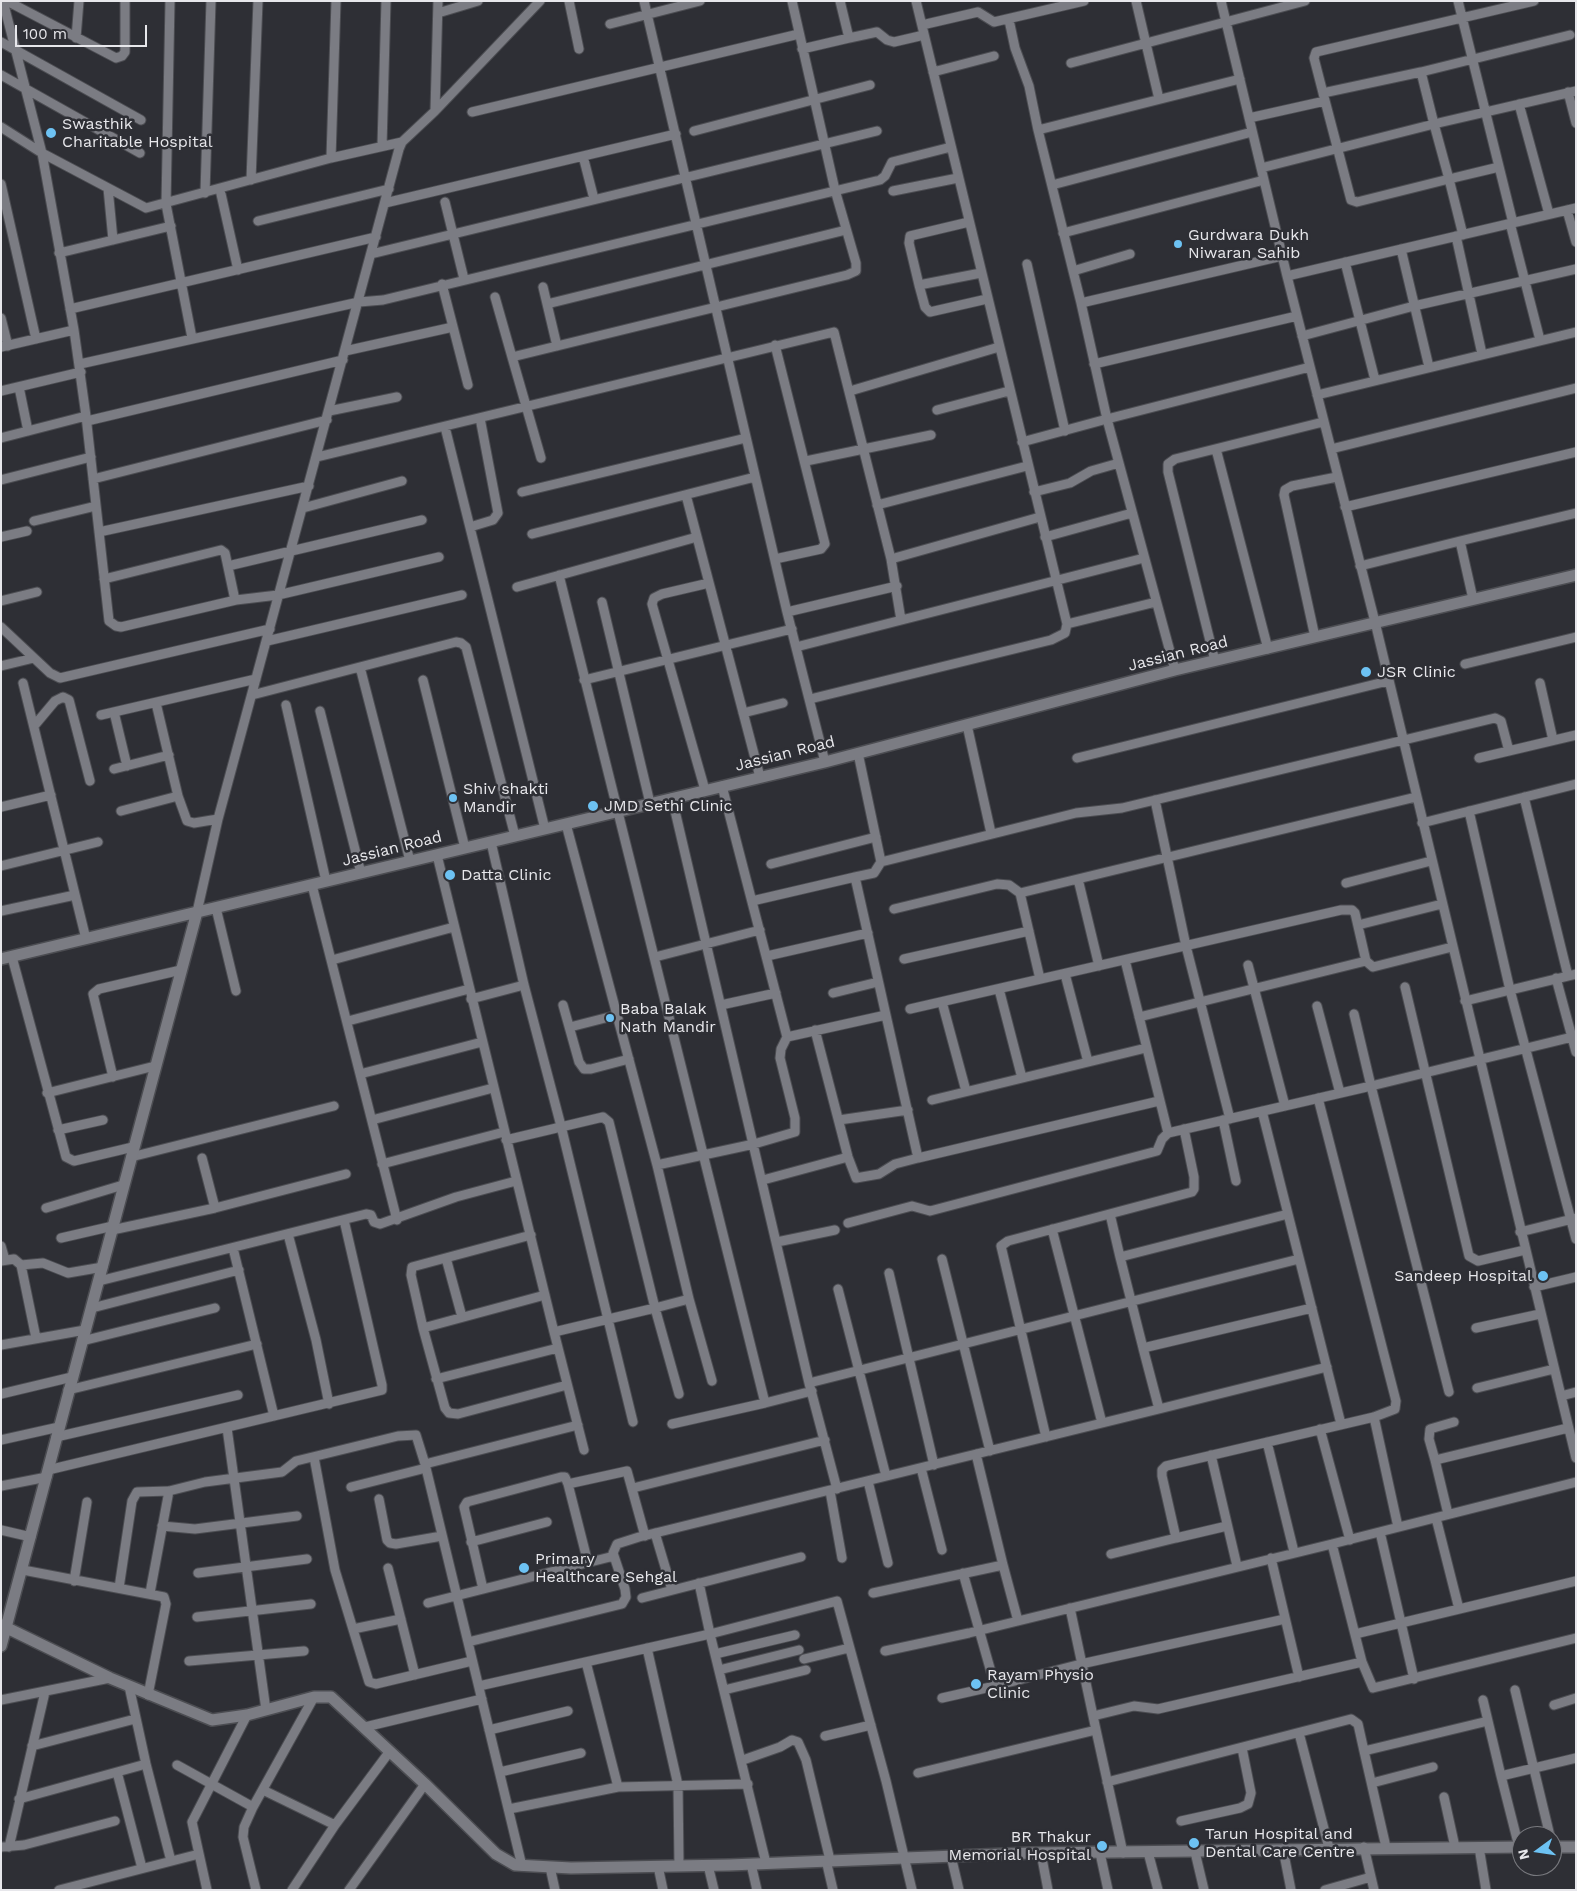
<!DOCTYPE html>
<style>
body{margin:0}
#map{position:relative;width:1577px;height:1891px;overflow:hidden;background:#2e2f35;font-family:"Work Sans",sans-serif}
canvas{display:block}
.frame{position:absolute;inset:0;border:2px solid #e7e7eb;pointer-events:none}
.north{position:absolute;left:1512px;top:1826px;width:50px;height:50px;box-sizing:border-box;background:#2e2f35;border:1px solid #78797e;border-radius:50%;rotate:256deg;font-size:14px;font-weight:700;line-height:20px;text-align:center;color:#e7e7eb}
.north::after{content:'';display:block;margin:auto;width:18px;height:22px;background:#6dc2f3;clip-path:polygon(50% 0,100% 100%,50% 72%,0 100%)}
.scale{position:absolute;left:15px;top:25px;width:132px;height:22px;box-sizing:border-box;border:2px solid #e7e7eb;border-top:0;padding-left:6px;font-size:15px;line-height:18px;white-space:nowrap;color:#e7e7eb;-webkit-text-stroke:4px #2e2f35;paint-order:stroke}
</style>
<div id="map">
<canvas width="1577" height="1891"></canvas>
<div class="frame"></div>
<div class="north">N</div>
<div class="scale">100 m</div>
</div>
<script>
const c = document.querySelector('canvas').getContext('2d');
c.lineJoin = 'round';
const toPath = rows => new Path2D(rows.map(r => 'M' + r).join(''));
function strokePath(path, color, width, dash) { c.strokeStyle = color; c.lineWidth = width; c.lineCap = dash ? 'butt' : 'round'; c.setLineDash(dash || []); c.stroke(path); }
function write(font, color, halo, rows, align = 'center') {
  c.font = font + ' "Work Sans",sans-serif'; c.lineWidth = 5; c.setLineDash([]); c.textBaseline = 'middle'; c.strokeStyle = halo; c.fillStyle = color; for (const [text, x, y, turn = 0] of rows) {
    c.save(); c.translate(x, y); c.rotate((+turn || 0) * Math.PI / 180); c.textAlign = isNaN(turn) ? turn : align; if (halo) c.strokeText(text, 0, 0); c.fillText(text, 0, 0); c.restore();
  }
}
const street = toPath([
 [3,1,42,153,74,330,86,416,109,621,116,626,121,627,236,600,278,595,439,557],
 [7,1,116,58,122,56,125,52,125,1],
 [170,1,166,204,192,338],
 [569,1,579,49],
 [644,1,787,612,825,762],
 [916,1,1067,624],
 [1136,1,1159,99],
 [1221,1,1287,276],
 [1458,1,1513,223],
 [438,13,478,1],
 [1009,20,1015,48,1029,86,1038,130,1081,303],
 [610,24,700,1],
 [922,25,978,12,994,22,1084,1],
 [76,38,79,1],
 [849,38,877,32,887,40,894,42,924,35],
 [1,42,141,120],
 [802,49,849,38,840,1],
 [1071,63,1305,1],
 [933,72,994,56],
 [1421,72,1570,35],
 [1,75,140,153],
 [1568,92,1576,123],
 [1323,93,1314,58,1316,52,1534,1],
 [1519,104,1549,214],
 [435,111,438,1],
 [472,112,799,34],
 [1249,118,1325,101],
 [1,127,42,153,146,208,331,158,402,142],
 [1038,130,1240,79],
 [694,131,870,85],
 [382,146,386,1],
 [583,156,594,199],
 [331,158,336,1],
 [1261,168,1434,124,1576,91],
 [251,180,258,1],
 [1,184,36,339],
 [1052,185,1252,132],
 [108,188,113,240],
 [893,191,958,178],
 [205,193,211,1],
 [221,194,238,270],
 [445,202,464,279],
 [385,203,676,134],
 [1576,208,1287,276,1375,622,1576,1458],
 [1567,210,1576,242],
 [258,221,389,189],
 [969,222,910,236,909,243,919,285,925,307,930,312,987,299],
 [1510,223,1540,340],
 [1063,233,1264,180],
 [1463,235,1449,179,1434,124,1421,72,1323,93,1351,200,1357,202,1449,179,1499,167],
 [1456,236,1482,354],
 [1401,249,1429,367],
 [59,253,171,226],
 [371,254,877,131],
 [1345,262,1375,380],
 [1027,264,1065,431],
 [1073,271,1130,254],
 [442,284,468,385],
 [919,285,981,273],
 [543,287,557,346],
 [495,297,512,357,847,275,856,271,856,263,835,190,792,1],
 [547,304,846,230],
 [70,309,376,237],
 [1,318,8,346],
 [1302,336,1414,306,1576,269],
 [1,347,74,330],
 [345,351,453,327],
 [512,357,541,458],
 [80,364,359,302,383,300,880,180,885,176,892,162,951,147],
 [1094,364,1297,316],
 [19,387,28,431],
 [1,391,81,372],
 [850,391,999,347],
 [1317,395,1576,332],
 [937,410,1009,391],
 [329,411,397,397],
 [87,421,343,360],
 [445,427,545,829],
 [1,438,86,416],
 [1022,442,1107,419,1081,303,1282,256],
 [1216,449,1268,649],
 [1331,449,1576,388],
 [317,457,834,332,891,559,901,620],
 [806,461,931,435],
 [93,479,327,420],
 [1,480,91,457],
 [522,492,746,438],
 [1034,492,1070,483,1091,471,1119,463],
 [686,495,760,777],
 [877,505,1027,466],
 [1345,507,1576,452],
 [303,508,402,481],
 [34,521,96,506],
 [470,527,493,520,498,513,480,418],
 [99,532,309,486],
 [532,534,755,477],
 [1,537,27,531],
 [1045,537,1132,513],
 [775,559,821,549,825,544,775,345],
 [891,559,1040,517],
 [228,566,422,520],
 [1360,566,1460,541],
 [559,575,765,1403,812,1391],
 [104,579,221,550,225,553,235,600],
 [517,587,697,537],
 [1473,599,1460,541,1576,513],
 [1,601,37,592],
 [602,602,650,803],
 [787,612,897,586],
 [1,627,50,673,60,678,270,629],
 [1315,637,1284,495,1285,490,1292,486,1337,477],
 [267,641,462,595],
 [796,647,1144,558],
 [1215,661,1168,472,1168,464,1175,459,1323,422],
 [1465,664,1576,637],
 [1,666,34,658],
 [360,667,410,861],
 [1175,670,1107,419,1310,367],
 [423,680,465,848],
 [584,680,792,629],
 [23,683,86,939],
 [1540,683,1553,740],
 [252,695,456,642,461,643,466,647,515,836],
 [810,699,1051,640,1065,633,1067,624,1156,602],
 [156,703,178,796,187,821,194,823,218,819],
 [286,705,326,881],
 [320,711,361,873],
 [114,712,127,766],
 [743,713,783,703],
 [101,715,256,679],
 [967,725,991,833],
 [34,726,55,701,63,697,69,700,90,781],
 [1077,758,1388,681],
 [1479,758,1576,735],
 [114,769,169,755],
 [722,786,787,1037,886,1015],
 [705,790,652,604,654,598,662,594,709,583],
 [1524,797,1568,976],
 [672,798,809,1383,837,1489],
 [1155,800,1186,946,1230,1119],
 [1,807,51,795],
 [121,811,178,796],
 [1469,811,1510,990,1576,1239],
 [1422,823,1576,784],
 [566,824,657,1165],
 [491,842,524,985,561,1126,633,1422],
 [437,855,554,1332],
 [881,862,1076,813,1122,808,1495,718,1501,721,1509,751],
 [771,864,876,837],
 [1,866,98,842],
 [855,877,874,873,881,862,858,753],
 [1078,879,1099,966],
 [1346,883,1431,861],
 [312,885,397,1220],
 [752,901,855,877,918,1158,1159,1101],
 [216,908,236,991],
 [894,909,997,884,1009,885,1020,893],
 [1,911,75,895],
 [197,912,218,819,399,149,402,142,435,111,540,1],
 [1358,925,1442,904],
 [767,956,868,933],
 [12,957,66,1157,74,1161,133,1147],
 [655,957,760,930],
 [904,959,1029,931],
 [332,960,454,927],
 [1125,960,1168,1133],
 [1248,965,1285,1106],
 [1065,974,1088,1062],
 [1556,978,1576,1052],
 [1040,979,1020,893,1416,797],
 [1405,987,1469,1256,1478,1261,1525,1250],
 [999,989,1022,1078],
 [833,993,878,982],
 [471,999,524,985],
 [1465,1001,1576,974],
 [942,1002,966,1091],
 [563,1005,579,1062,584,1069,591,1069,629,1059],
 [721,1005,776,993],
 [1317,1006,1340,1093],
 [910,1009,1341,910,1352,910,1355,913,1366,961,1373,967,1452,947],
 [1139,1017,1366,961],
 [348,1021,469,989],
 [570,1027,617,1015],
 [815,1030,848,1157,856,1178,879,1174,895,1164,918,1158],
 [360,1074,482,1042],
 [113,1077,93,994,99,989,181,970],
 [47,1093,155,1066],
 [932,1100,1146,1048],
 [1262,1111,1341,1424],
 [372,1120,493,1088],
 [839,1120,908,1110],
 [1223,1120,1236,1181],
 [58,1130,103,1120],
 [506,1140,603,1117,609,1122,612,1134,655,1308,554,1332,584,1450],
 [131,1157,334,1106],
 [202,1158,215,1208],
 [382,1164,504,1132],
 [763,1180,848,1157],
 [46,1208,123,1185],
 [1110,1214,1120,1257],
 [848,1223,912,1206,930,1211,1157,1151,1162,1139,1168,1133,1371,1086,1354,1014],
 [1052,1229,1102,1423],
 [112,1230,215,1208,346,1174],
 [1520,1232,1576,1218],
 [288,1234,316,1340,329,1404],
 [531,1235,412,1267,411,1275,423,1328,445,1408,449,1413,458,1414,567,1385],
 [61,1238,113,1226],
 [777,1242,835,1230],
 [1,1246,5,1260],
 [233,1248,274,1416],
 [446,1258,462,1317],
 [942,1259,990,1451],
 [1,1261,14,1259,21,1265,36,1338],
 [21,1265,43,1263,68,1273,103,1267],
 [889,1273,934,1465],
 [99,1281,366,1214,371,1215,374,1222,380,1224,456,1197,516,1181],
 [1534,1287,1576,1277],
 [838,1289,886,1476],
 [92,1308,239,1270],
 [1312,1308,1143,1348,1159,1409,1327,1367],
 [423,1328,545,1295],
 [1476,1328,1540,1314],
 [82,1341,215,1308],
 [1,1345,85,1330],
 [1143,1348,1120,1257,1288,1214],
 [436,1379,558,1348],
 [712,1381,689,1299,657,1165,754,1144,795,1132,795,1118,780,1058,781,1049,787,1037],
 [809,1383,1299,1259],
 [1477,1388,1554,1369],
 [68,1390,257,1344],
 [1449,1392,1371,1086,1576,1036],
 [1,1394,72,1377],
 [679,1394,655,1308,689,1299],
 [1561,1396,1576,1392],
 [1374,1417,1398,1527],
 [672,1424,765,1403],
 [227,1428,266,1710],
 [1320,1429,1350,1540],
 [56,1437,238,1395],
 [1046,1437,1001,1246,1008,1241,1192,1192,1194,1189,1194,1177,1184,1129],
 [1,1440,59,1427],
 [1267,1442,1294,1552],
 [976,1454,1003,1565],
 [1211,1455,1237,1566],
 [314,1457,335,1570,369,1682,376,1684,472,1661],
 [1435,1460,1429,1439,1430,1429,1454,1422],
 [425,1464,578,1425],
 [921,1468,942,1550],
 [48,1470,382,1390,382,1385,344,1220],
 [868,1481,888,1563],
 [1576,1482,1332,1544,1362,1662,1373,1688,1576,1638],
 [1,1486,47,1477],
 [351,1487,426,1468],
 [633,1488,825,1440],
 [830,1491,842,1558],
 [379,1499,387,1540,390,1543,396,1544,442,1536],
 [1448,1514,1435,1460,1568,1428],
 [1436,1518,1459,1609],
 [162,1526,195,1529,297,1516],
 [1,1530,31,1537],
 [1380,1532,1414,1679],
 [655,1533,672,1590],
 [1176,1538,1227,1526],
 [471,1542,547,1522],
 [1111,1554,1176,1538,1162,1476,1162,1470,1166,1466,1374,1417,1395,1409,1396,1401,1318,1098],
 [614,1556,613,1553,617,1544,639,1537,1159,1409],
 [1271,1558,1299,1677],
 [588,1563,568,1484,627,1471,645,1536],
 [388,1568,415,1675],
 [23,1570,164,1597,166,1604,148,1695],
 [198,1573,307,1559],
 [963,1573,995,1686,1081,1664,1285,1619],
 [74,1581,87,1502],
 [699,1583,710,1634,837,1601,886,1781,912,1890],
 [119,1588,132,1501,137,1492,169,1491,205,1482,282,1472,296,1461,398,1436,416,1435,425,1464,522,1866],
 [483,1589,464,1507,467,1502,561,1477,565,1477,568,1484],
 [150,1593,169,1491],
 [873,1593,1003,1565,1018,1621],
 [642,1598,801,1557],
 [428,1603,614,1556,625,1589,626,1597,622,1604,468,1642],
 [197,1617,311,1604],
 [353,1629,401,1619],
 [1355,1634,1576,1581],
 [647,1648,678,1785,679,1865],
 [885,1651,969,1633,1332,1544],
 [715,1654,795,1635],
 [804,1659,849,1648],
 [189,1661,304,1651],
 [586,1662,618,1787],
 [719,1670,799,1650],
 [129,1686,146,1764,171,1861],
 [479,1686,710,1634,766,1863],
 [724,1690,806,1670],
 [1515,1690,1550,1836],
 [942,1698,995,1686],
 [1,1700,110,1678],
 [1483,1700,1501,1776],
 [1554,1705,1576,1698],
 [1093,1716,1134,1706,1158,1709,1362,1662],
 [365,1727,482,1699],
 [489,1730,568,1711],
 [1096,1730,1123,1853],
 [1299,1733,1329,1848],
 [825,1736,871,1725],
 [32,1746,135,1719],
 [743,1760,780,1747,792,1740,798,1742,806,1760,830,1860],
 [177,1765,253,1807],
 [117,1772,142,1868],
 [500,1772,581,1753],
 [918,1773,1096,1730,1070,1608],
 [1107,1782,1351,1719,1358,1724,1364,1751],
 [1372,1783,1433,1767],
 [263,1790,335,1825],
 [1444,1797,1455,1847],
 [19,1799,146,1764],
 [509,1809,618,1787,748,1784],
 [1181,1821,1240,1808,1248,1804,1251,1793,1242,1748],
 [1,1847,24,1845,115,1821],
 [9,1847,45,1692],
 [1364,1847,1374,1890],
 [1386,1847,1364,1751,1488,1721],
 [1479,1847,1486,1890],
 [1519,1847,1501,1776,1576,1758],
 [1283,1849,1291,1890],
 [1148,1852,1158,1890],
 [1195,1852,1204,1890],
 [1041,1853,1048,1890],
 [1100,1853,1108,1890],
 [951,1856,959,1890],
 [826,1860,833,1890],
 [751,1864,757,1890],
 [708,1865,714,1890],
 [658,1866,663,1890],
 [550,1867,555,1890],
 [59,1890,199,1854],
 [207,1890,192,1822,247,1715],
 [256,1890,243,1837,244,1827,253,1807,314,1697],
 [292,1890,335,1825,390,1751],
 [349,1890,425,1784],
 [1325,1890,1371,1877]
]);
const secondary = toPath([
 [1,959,825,762,1175,670,1576,575],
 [1,1625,110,1678,212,1720,247,1715,314,1697,331,1697,425,1784,496,1854,515,1865,571,1868,729,1865,1031,1853,1522,1847],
 [1,1646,197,912],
 [1552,1847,1576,1847]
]);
const markers = [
 [51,133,6,"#6dc2f3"],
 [1178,244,5,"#6dc2f3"],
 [1366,672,6,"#6dc2f3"],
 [453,798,5,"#6dc2f3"],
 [593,806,6,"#6dc2f3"],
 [450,875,6,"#6dc2f3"],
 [610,1018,5,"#6dc2f3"],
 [1543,1276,6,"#6dc2f3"],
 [524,1568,6,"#6dc2f3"],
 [976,1684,6,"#6dc2f3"],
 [1194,1843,6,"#6dc2f3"],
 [1102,1846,6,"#6dc2f3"]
];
const poiNames = [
 ["Swasthik",62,124],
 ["Charitable Hospital",62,142],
 ["Gurdwara Dukh",1188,235],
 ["Niwaran Sahib",1188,253],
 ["JSR Clinic",1377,672],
 ["Shiv shakti",463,789],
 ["Mandir",463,807],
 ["JMD Sethi Clinic",604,806],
 ["Datta Clinic",461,875],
 ["Baba Balak",620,1009],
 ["Nath Mandir",620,1027],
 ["Sandeep Hospital",1532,1276,"right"],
 ["Primary",535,1559],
 ["Healthcare Sehgal",535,1577],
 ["Rayam Physio",987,1675],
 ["Clinic",987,1693],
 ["Tarun Hospital and",1205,1834],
 ["Dental Care Centre",1205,1852],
 ["BR Thakur",1091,1837,"right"],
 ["Memorial Hospital",1091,1855,"right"]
];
const streetNames = [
 ["Jassian Road",1178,654,-14],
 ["Jassian Road",785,754,-14],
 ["Jassian Road",392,849,-14]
];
strokePath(street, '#4c4d52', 11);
strokePath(secondary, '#4c4d52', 14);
strokePath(street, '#7b7c83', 9);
strokePath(secondary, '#7b7c83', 11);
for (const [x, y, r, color] of markers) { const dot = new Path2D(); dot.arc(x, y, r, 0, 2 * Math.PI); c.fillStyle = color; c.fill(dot); strokePath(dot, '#2e2f35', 2); }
write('16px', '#e7e7eb', '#2e2f35', poiNames, 'left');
write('16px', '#e7e7eb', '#2e2f35', streetNames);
</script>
